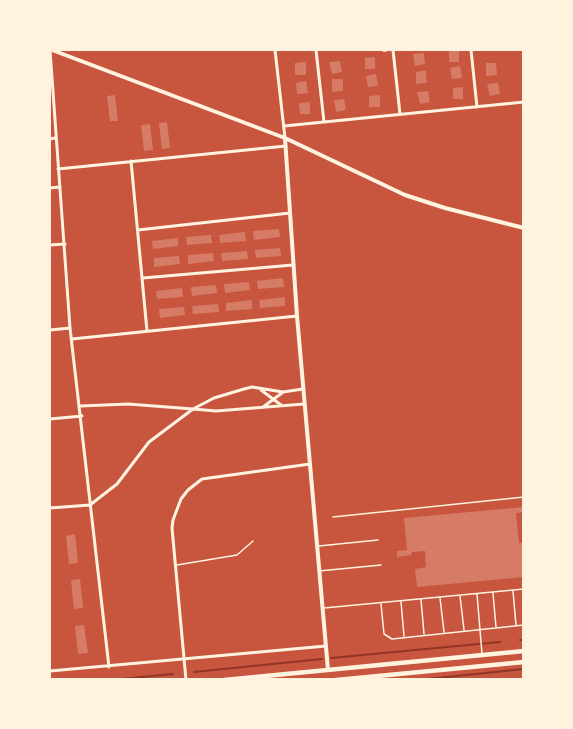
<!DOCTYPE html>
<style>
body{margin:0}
#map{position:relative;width:573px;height:729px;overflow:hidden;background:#c8553d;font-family:Bitter,serif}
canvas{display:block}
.frame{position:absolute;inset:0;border:51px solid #fff3e0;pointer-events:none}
</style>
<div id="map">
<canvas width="573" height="729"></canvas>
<div class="frame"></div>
</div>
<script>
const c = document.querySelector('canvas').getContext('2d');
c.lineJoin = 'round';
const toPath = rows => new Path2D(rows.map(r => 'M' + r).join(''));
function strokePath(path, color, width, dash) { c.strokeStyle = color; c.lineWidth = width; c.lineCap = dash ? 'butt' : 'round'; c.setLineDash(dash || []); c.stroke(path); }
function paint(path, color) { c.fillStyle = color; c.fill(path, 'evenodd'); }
const stream = toPath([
 [520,640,524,640],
 [331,658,500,642],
 [194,672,322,659],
 [111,680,173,674],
 [418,680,524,669]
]);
const building = toPath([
 [449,50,459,50,459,62,449,62],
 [424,53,425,64,415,66,413,54],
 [375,57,375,69,365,69,365,58],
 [340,61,342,72,332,74,329,62],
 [306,62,306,75,295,75,295,63],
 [486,63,496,63,497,75,486,76],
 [460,66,462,78,452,79,450,68],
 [422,71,426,71,427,83,416,84,416,72],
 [376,74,378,86,368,87,366,76],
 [332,79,343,79,343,91,332,92],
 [306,81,308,93,297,94,296,83],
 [498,83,500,94,490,96,487,84],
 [463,87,463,99,453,99,453,88],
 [428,91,430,102,420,104,417,92],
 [115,95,118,121,110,121,107,96],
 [380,95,380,107,369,107,369,96],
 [344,99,346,110,336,112,334,100],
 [310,102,310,114,300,114,299,103],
 [167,122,170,148,162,149,159,123],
 [150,124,153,150,144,151,141,125],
 [279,229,280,237,254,240,253,231],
 [245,232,246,241,220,243,219,235],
 [211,235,212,243,187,245,186,237],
 [178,238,178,246,153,249,152,241],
 [280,248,281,256,256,258,255,250],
 [247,251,248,259,222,261,221,253],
 [213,253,214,261,188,264,188,255],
 [179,256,180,264,154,267,154,258],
 [283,278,284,287,258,289,257,281],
 [249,282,250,290,225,293,224,284],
 [216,285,217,293,192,296,191,287],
 [182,288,183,297,157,299,156,291],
 [285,297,285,306,260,308,259,300],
 [252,300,252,309,226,311,226,303],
 [218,304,219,312,193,314,192,306],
 [184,307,185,315,160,318,159,309],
 [524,507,524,512,516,513,519,543,524,543,524,577,417,587,415,569,426,567,425,551,412,552,411,555,397,557,397,551,407,550,404,518],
 [75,534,78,563,69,564,66,536],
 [80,579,83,608,74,609,71,580],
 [84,625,88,653,78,654,75,626]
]);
const path = toPath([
 [383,51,386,51]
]);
const service = toPath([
 [333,517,524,497],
 [319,546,378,540],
 [177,565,237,555,253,541],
 [319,571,381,565],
 [513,591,516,625],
 [493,593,496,627],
 [477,594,482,654],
 [460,596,464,630],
 [440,598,444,632],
 [421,600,424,634],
 [401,602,404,636],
 [381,604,384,634,392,639,524,625],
 [324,608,524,589]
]);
const minor = toPath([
 [50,50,70,328,109,667],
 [275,50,285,138],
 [316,50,324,122],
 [393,50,400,114],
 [471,50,477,107],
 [284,126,524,102],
 [50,139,55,138],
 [131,161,147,331],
 [58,169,286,146],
 [50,188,60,187],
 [138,230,290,213],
 [50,245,65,244],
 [143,278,293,265],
 [50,330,70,328],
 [72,339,297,316],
 [261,390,281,405],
 [81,406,128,404,193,409,214,398,244,389,252,387,283,392,303,389],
 [263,407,282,393],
 [50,419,82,416],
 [50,508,90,505,117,484,149,442,193,409,216,411,304,404],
 [50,671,326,646],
 [186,680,172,528,173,520,181,499,188,490,202,479,310,464]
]);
const tertiary = toPath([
 [52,50,285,138,405,195,445,208,524,228],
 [285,138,297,316,328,670]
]);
const primary = toPath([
 [224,680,524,651],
 [336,680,524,662]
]);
strokePath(stream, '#8f3625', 2);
paint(building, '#d67c66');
strokePath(path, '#fff3e0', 1.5);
strokePath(service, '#fff3e0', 1.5);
strokePath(minor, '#fff3e0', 3);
strokePath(tertiary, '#fff3e0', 4);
strokePath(primary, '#fff3e0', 4.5);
</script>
